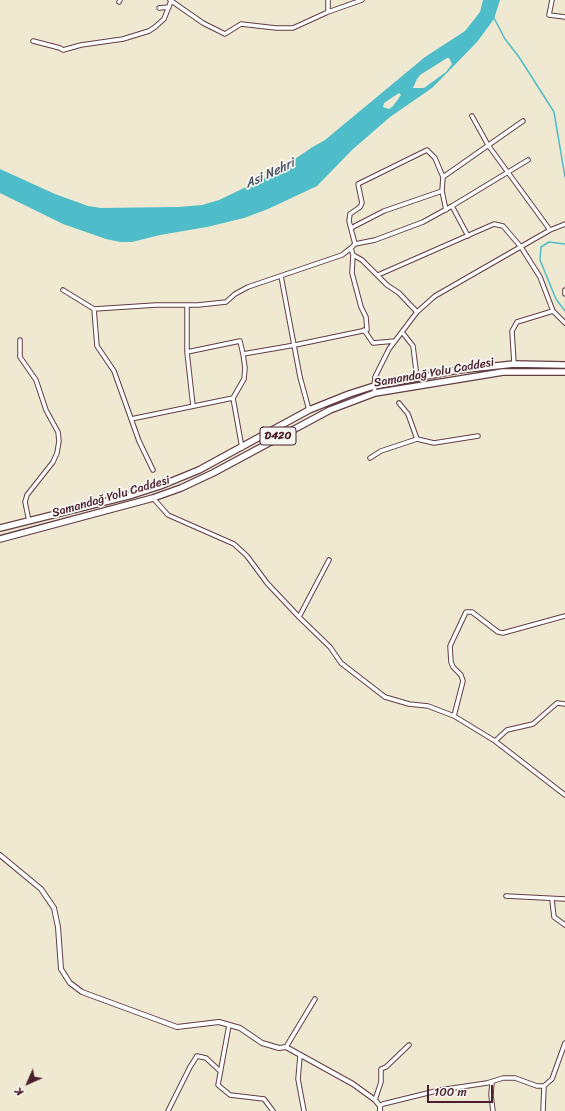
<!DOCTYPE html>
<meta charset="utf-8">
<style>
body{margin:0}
#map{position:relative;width:565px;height:1111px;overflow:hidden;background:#efe9d2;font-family:Sriracha,sans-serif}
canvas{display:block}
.north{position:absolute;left:8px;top:1063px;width:40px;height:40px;-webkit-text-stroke:3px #f6f6f2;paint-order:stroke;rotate:225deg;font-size:11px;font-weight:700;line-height:16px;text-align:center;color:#4a1f2b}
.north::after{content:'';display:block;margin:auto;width:14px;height:18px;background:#4a1f2b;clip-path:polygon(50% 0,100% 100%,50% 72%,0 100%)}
.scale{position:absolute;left:427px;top:1085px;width:66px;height:18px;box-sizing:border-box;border:2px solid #4a1f2b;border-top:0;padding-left:5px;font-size:12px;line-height:14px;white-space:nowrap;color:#4a1f2b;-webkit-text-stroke:3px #f6f6f2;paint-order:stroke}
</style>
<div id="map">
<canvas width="565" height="1111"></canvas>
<div class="north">K</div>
<div class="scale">100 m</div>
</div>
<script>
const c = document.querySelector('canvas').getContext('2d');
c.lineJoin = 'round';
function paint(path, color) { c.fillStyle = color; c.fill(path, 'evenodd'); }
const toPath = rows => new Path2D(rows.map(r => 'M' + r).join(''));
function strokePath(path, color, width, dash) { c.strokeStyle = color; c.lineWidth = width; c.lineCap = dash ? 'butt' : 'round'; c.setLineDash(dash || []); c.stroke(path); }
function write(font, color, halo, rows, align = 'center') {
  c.font = font + ' Sriracha,sans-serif'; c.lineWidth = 3.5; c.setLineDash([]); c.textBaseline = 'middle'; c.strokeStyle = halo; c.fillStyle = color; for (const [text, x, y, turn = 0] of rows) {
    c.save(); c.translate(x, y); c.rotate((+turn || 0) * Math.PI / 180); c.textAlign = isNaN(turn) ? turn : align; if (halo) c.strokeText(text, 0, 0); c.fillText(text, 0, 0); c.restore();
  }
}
const water = toPath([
 [483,0,500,0,494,19,477,42,442,78,432,88,390,117,352,150,317,186,268,209,244,218,207,227,160,235,132,242,120,242,106,239,63,224,0,193,0,169,55,194,88,206,101,208,178,207,202,205,219,200,273,174,311,148,325,140,425,57,465,31,480,12],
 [447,58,449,58,452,64,446,72,424,88,413,88,417,79,420,75],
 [399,93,401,95,393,106,389,109,383,107,384,103]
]);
const stream = toPath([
 [494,18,505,39,519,57,554,112,565,177],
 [565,244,549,242,541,247,540,260,556,299,565,311]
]);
const minor = toPath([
 [170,0,203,23,225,34,241,24,276,28,293,28,328,12,362,0],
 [552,0,549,15,565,17],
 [119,2,120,0],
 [159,8,169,7],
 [328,12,328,0],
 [33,41,60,48,63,50,81,45,123,39,149,31,155,27,164,19,171,1],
 [472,116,488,145,550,230],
 [443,177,523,121],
 [452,206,468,236],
 [351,228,384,211,442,191],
 [355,244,375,240,423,222,452,206,528,160],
 [378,275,494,224,503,226,521,247,540,277,553,311,565,323],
 [281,276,300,377,309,410],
 [63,290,94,309,97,346,114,371,139,441,153,470],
 [565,290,565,294],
 [187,305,187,352,193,406],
 [94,309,156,305,198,305,226,302,235,294,248,287,342,255,351,248],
 [417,312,399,293,387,285,362,260,353,255,351,248,355,244,349,221,350,214,360,207,362,203,358,184,427,150,435,158,443,177,442,191,446,210],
 [364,330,373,343,395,341],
 [402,332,413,346,417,378],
 [20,340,20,357,36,380,46,410,58,432,59,441,57,453,53,462,27,495,25,502,29,521],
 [187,352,240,341,243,354],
 [514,364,512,331,517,322,553,311],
 [375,393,374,386,375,377,389,349,417,312,435,296,550,230,565,224],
 [233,398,242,448],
 [399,403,408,414,417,439],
 [131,419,233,398,244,379,245,368,243,354,295,345,367,330,366,317,361,307,352,273,353,255],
 [370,458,381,451,417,439,434,443,478,436],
 [153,498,168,515,234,544,247,556,267,583,299,617,330,647,341,663,385,697,409,704,428,706,454,716,495,741,565,795],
 [299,617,329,560],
 [454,716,463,681,461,675,453,667,451,662,450,646,466,612,472,612,498,632,503,633,565,616],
 [495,741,507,730,533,724,557,703,565,704],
 [506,896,565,899],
 [552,900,554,917,565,925],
 [229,1025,218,1085,230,1095,264,1099,273,1111],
 [286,1047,315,999],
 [300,1056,298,1079,304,1111],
 [492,1082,491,1095,493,1111],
 [375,1100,381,1082,381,1069,386,1067,409,1045],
 [380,1106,383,1104,440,1090,487,1083,503,1078,515,1078,537,1086,544,1086,552,1079,565,1043],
 [168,1111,190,1067,197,1056,206,1058,220,1071],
 [543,1111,544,1086]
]);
const tertiary = toPath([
 [0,855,41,889,54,908,58,927,61,969,70,983,82,992,177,1027,219,1022,240,1028,262,1043,279,1048,286,1047,353,1084,375,1100,380,1106,380,1111]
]);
const trunk = toPath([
 [0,528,132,495,160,486,199,470,309,410,349,394,374,386,458,370,514,364,565,365],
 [0,539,153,498,181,488,213,473,330,410,375,393,503,372,565,372]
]);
const shields = [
 [278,436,36]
];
const shieldNames = [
 ["D420",278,436]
];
const streetNames = [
 ["Samandağ Yolu Caddesi",434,373,-10],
 ["Samandağ Yolu Caddesi",111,497,-16]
];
const waterNames = [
 ["Asi Nehri",270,174,-25]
];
paint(water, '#4fbcc9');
strokePath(stream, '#4fbcc9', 1.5);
strokePath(minor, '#633d44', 5.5);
strokePath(tertiary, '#633d44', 6);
strokePath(trunk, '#633d44', 8);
strokePath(minor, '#fff', 3.5);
strokePath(tertiary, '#fff', 4);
strokePath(trunk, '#fff', 5.5);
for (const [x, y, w] of shields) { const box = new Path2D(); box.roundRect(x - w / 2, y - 9, w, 18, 3); c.fillStyle = '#f6f6f2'; c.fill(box); strokePath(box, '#4a1f2b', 1); }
write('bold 11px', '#4a1f2b', null, shieldNames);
write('12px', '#4a1f2b', '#f6f6f2', streetNames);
write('italic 13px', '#4c5662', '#f6f6f2', waterNames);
</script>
